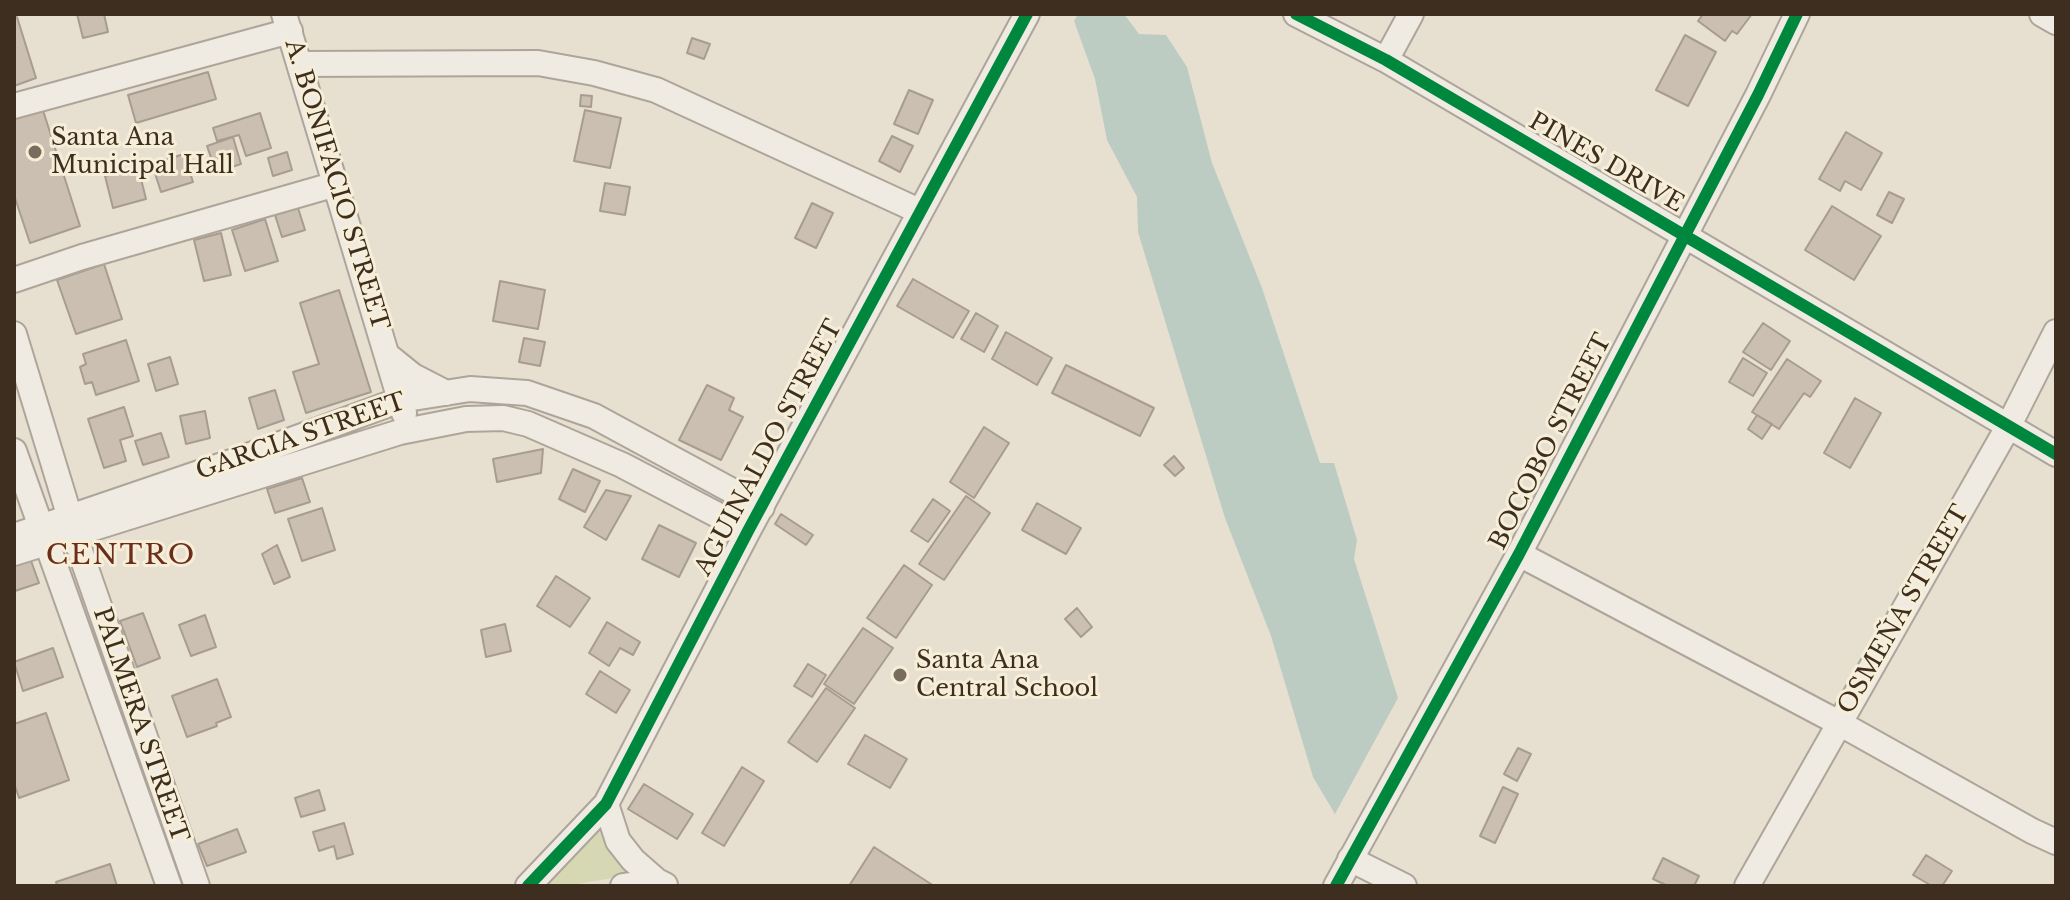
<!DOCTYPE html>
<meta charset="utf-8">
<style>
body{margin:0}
#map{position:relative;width:2070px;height:900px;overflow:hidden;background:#e7e0d1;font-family:"Libre Baskerville",serif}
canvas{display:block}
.frame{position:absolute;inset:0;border:16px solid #3d2e20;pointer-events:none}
</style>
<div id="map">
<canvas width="2070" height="900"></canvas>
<div class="frame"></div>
</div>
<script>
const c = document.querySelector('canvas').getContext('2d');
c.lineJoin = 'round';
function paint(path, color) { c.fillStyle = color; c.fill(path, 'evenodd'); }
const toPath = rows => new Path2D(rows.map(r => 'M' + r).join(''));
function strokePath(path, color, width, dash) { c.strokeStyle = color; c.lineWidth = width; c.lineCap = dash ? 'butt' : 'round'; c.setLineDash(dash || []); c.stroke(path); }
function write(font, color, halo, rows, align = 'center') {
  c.font = font + ' "Libre Baskerville",serif'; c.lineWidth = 6; c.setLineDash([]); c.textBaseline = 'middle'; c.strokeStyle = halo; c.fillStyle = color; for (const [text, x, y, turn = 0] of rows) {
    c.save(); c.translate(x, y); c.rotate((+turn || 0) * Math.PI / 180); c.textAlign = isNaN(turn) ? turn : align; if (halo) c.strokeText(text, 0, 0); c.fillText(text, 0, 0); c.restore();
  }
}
const green = toPath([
 [599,825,612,853,630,875,566,886,536,886]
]);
const water = toPath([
 [1078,14,1124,14,1139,34,1166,35,1187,67,1212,163,1262,288,1320,463,1334,463,1357,540,1354,559,1398,698,1335,814,1313,777,1271,636,1225,518,1138,232,1137,197,1107,140,1095,79,1074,21]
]);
const building = toPath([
 [77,14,104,14,108,32,83,38,77,14],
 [1703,14,1752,14,1737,34,1732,31,1725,41,1698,21,1703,14],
 [17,17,36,78,14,86,14,18,17,17],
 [1685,35,1716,52,1688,106,1656,90,1685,35],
 [692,38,710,44,704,59,687,53,692,38],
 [208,72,216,99,136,123,128,95,208,72],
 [909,90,933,100,918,134,894,124,909,90],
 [581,95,592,96,591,107,580,106,581,95],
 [40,101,80,226,30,243,14,195,14,110,40,101],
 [585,110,621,118,610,168,574,161,585,110],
 [260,113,271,148,246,156,239,135,217,141,213,128,260,113],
 [1846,132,1882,153,1861,190,1845,181,1840,191,1819,179,1846,132],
 [892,136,913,146,900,172,879,161,892,136],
 [233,137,241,164,216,172,207,146,233,137],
 [287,152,292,170,273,176,268,158,287,152],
 [184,154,193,182,161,192,152,164,184,154],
 [138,167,146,199,113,208,105,176,138,167],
 [605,183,630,187,625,215,600,211,605,183],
 [1889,192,1904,199,1892,223,1877,215,1889,192],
 [812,203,833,213,816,248,795,238,812,203],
 [1832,206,1881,236,1854,280,1805,250,1832,206],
 [298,208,305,230,282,237,275,215,298,208],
 [265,219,278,261,245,271,232,230,265,219],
 [221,233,231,275,204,281,194,240,221,233],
 [104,264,122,319,76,334,57,280,104,264],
 [913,279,969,311,953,338,897,306,913,279],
 [500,281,545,290,538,329,493,321,500,281],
 [339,290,371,392,306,413,293,372,319,364,300,303,339,290],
 [976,313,998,326,984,352,961,339,976,313],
 [1763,323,1790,341,1771,370,1743,352,1763,323],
 [1006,332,1052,358,1037,385,992,359,1006,332],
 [524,338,545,342,540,366,519,362,524,338],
 [126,340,139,381,96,395,92,382,85,384,80,367,86,364,83,354,126,340],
 [170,357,178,384,156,391,148,364,170,357],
 [1743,358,1767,373,1753,396,1729,382,1743,358],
 [1787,359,1821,381,1810,397,1804,393,1779,429,1752,412,1787,359],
 [1066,365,1154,408,1140,436,1052,393,1066,365],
 [707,385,734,398,729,410,743,417,721,460,679,440,707,385],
 [275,390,284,420,258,429,249,398,275,390],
 [1855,398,1881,413,1850,468,1824,453,1855,398],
 [124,407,133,436,120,440,126,461,104,468,88,419,124,407],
 [205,411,210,438,186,444,180,416,205,411],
 [1757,415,1772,424,1762,439,1748,429,1757,415],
 [984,427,1009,443,974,498,950,482,984,427],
 [161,433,169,457,143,465,135,441,161,433],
 [543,449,541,473,497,482,493,459,543,449],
 [1174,456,1184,468,1175,476,1164,465,1174,456],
 [573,469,600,481,585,512,559,499,573,469],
 [302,478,310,502,275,513,267,489,302,478],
 [606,490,631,496,606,540,584,527,606,490],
 [966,496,990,513,944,580,919,564,966,496],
 [933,499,950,511,928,542,911,531,933,499],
 [1037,503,1081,528,1066,554,1022,530,1037,503],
 [322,508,335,550,302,561,288,519,322,508],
 [781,514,813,535,806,545,775,524,781,514],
 [659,525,696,543,679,577,642,559,659,525],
 [277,545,290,577,274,584,262,554,277,545],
 [30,558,39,583,15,591,14,564,30,558],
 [904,565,932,585,896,638,867,618,904,565],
 [556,576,590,598,570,627,537,606,556,576],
 [1077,608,1092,627,1081,637,1065,619,1077,608],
 [143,613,160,658,137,667,120,621,143,613],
 [205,615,216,647,191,656,179,625,205,615],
 [607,622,640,642,633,655,620,648,609,666,589,653,607,622],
 [505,624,511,651,486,657,481,630,505,624],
 [863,628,893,648,854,704,824,684,863,628],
 [53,648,63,677,23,691,14,662,53,648],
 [808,664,826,675,812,697,794,686,808,664],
 [600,671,630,690,616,713,586,694,600,671],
 [217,679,231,717,216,723,217,726,187,737,172,696,217,679],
 [826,688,855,708,817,762,788,742,826,688],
 [46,713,69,780,19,798,14,783,14,724,46,713],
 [865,735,907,759,890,788,848,764,865,735],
 [1518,748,1531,754,1517,781,1504,774,1518,748],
 [742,767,764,781,724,846,702,833,742,767],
 [644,784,693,814,677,839,628,809,644,784],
 [1503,787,1518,794,1495,843,1480,836,1503,787],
 [319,790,325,810,301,817,295,798,319,790],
 [344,823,353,854,337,859,334,846,319,851,313,832,344,823],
 [237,829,246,852,207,866,198,844,237,829],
 [874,847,934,886,849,886,874,847],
 [1926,855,1952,871,1942,886,1932,886,1913,875,1926,855],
 [1663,858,1699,876,1694,886,1668,886,1653,879,1663,858],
 [110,864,117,886,57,886,56,882,110,864]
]);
const minor = toPath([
 [284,14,404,413],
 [1296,14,1386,60,2056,454],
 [2042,14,2056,22],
 [1386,60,1411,14],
 [300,64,538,63,594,73,656,90,919,211],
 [14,106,290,31],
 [14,280,82,257,336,184],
 [14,334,82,557,197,886],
 [387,355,413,376,446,393],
 [14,451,169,886],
 [14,536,237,460,400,400,470,389,527,393,594,416,762,507],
 [14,553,400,432,466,419,503,418,528,424,622,465,748,531],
 [1519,554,1839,723,2032,831,2056,842],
 [606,804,618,841,633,860,657,881],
 [1350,859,1404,886],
 [528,886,606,804,748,531,1027,14],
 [623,886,657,881,665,885],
 [1336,886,1519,554,1758,95,1797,14],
 [1747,886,2008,427,2056,332]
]);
const cycleway = toPath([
 [1296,14,1386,60,2056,454],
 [528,886,606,804,748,531,1027,14],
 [1336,886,1519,554,1758,95,1797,14]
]);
const markers = [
 [35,152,8,"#786c5e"],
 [900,675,8,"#786c5e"]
];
const poiNames = [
 ["Santa Ana",51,138],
 ["Municipal Hall",51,166],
 ["Santa Ana",916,661],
 ["Central School",916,689]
];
const streetNames = [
 ["PINES DRIVE",1606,163,30],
 ["A. BONIFACIO STREET",336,185,73],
 ["GARCIA STREET",301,437,-19],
 ["BOCOBO STREET",1551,442,-63],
 ["AGUINALDO STREET",769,448,-62],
 ["OSMEÑA STREET",1904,610,-60],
 ["PALMERA STREET",140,725,71]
];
const quarterNames = [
 ["CENTRO",121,556]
];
paint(green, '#d6d7b3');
paint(water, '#bcccc2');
paint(building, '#cbbfb2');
strokePath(building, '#a89c90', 2);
strokePath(minor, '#ada599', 28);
strokePath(minor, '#efebe3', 24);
strokePath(cycleway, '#00873e', 12);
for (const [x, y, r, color] of markers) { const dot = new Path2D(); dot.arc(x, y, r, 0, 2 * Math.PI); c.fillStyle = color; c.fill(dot); strokePath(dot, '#f7eed8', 3); }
write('24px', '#3d2e20', '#f7eed8', poiNames, 'left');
write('24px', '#3d2e20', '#f7eed8', streetNames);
c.letterSpacing = '2px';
write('28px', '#6b2e1e', '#f7eed8', quarterNames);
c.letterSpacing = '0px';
</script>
